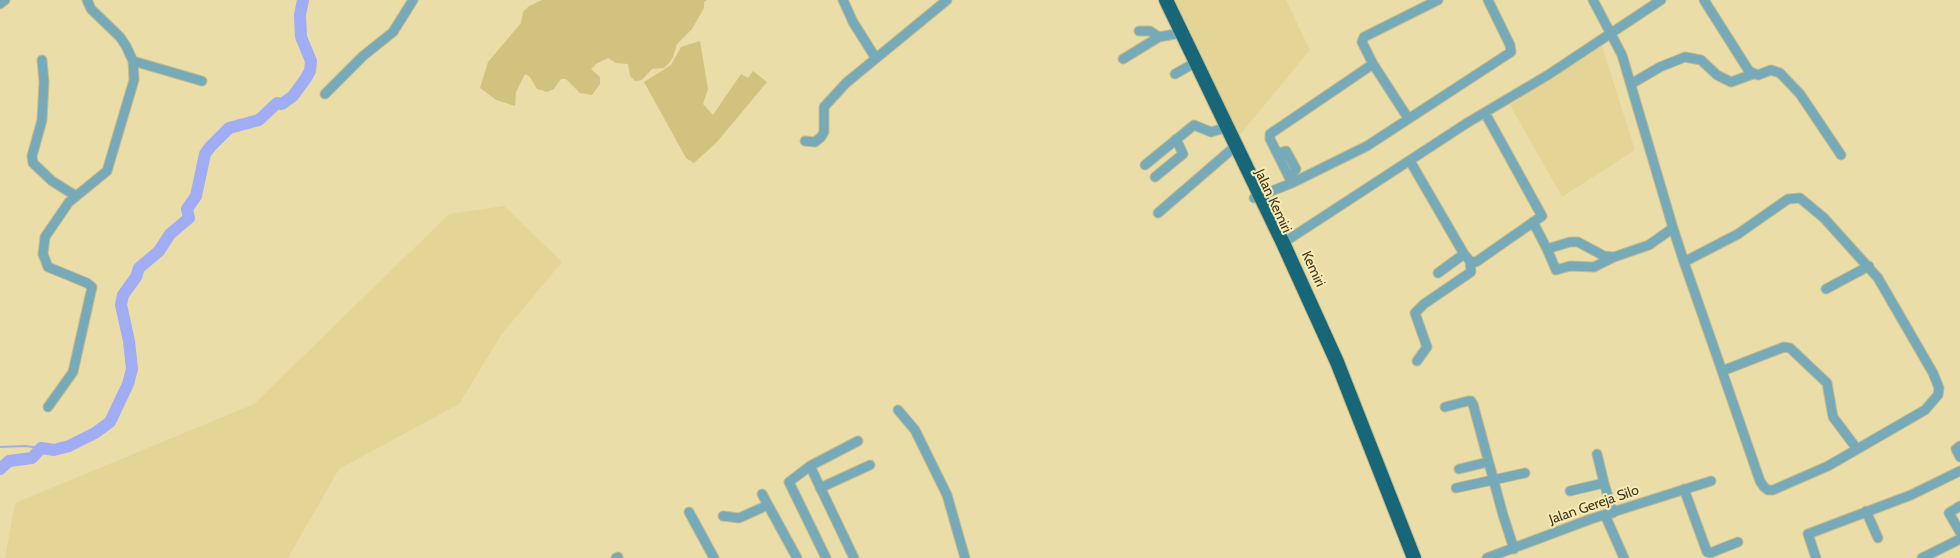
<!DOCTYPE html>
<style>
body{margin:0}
canvas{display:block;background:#eadda7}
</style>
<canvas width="1960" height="558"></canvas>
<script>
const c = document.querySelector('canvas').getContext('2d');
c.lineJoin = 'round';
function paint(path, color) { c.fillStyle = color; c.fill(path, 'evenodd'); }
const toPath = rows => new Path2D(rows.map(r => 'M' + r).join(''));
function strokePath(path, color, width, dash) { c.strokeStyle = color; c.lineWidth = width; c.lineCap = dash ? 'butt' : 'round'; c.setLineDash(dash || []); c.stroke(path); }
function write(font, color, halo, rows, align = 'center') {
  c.font = font + ' Cabin,sans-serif'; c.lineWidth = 4; c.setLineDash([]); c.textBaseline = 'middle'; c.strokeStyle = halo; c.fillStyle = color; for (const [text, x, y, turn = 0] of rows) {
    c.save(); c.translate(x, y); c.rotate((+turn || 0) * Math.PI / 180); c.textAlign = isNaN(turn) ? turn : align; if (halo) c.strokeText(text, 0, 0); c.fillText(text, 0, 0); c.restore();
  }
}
const built = toPath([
 [1173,0,1286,0,1310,50,1239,136],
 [1602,46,1635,150,1562,197,1510,105],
 [504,206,562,262,501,335,459,404,339,469,288,558,5,558,15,503,254,404,449,214]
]);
const green = toPath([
 [542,0,707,0,704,2,704,8,692,29,677,44,673,57,669,63,664,68,652,69,642,80,635,81,630,76,628,64,616,63,608,58,596,64,591,69,600,77,600,84,592,95,580,93,566,79,561,79,554,89,547,92,537,89,530,77,525,74,516,92,515,106,496,100,480,88,488,62,521,23,523,12,529,6],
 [700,41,708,89,703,104,713,115,741,74,748,78,753,71,767,82,717,142,694,163,686,158,644,82,671,65,681,47]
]);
const stream = toPath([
 [0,447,25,446,41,448]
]);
const river = toPath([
 [0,469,9,461,32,458,41,448,54,450,69,446,95,433,110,422,128,384,132,369,129,341,121,305,123,295,136,277,139,268,159,251,170,234,189,218,187,209,196,196,205,154,210,147,229,128,259,120,277,103,282,104,293,96,306,78,310,71,311,61,301,37,300,15,303,0]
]);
const minor = toPath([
 [843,0,853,22,875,57],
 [1593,0,1622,55,1673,228,1684,262,1722,371,1760,481,1764,487,1768,490,1773,490,1828,466,1925,410,1938,395,1939,388,1933,373,1878,278,1824,218,1800,198,1788,199,1738,234,1684,262],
 [1704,0,1749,71,1758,75,1771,70,1780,73,1800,94,1841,155],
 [0,4,5,0],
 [1139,31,1150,31,1159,37],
 [1123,59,1159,37,1175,34],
 [42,60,44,82,42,120,32,156,33,163,52,181,76,196],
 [133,61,202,81],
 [1175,74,1191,65],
 [1631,84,1660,67,1685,57,1701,60,1717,75,1731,82,1753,74],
 [325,94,363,56,393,32,413,0],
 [1408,118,1373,64,1362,42,1364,37,1438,0],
 [805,141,815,142,821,137,824,132,824,107,846,83,947,0],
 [1278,153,1286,151,1296,169,1290,178],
 [1410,161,1464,254,1470,261,1476,262,1542,216,1485,113],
 [1145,165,1194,125,1211,132,1221,129],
 [1155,177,1183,154,1176,139],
 [1292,183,1270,139,1270,134,1373,64],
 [1254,198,1292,183,1367,146,1511,52,1510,45,1488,0],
 [1158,213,1231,150],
 [1533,222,1547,249,1570,242,1578,242,1604,256,1614,257,1649,245,1673,228],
 [1283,243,1467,123,1548,75,1661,0],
 [1547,249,1556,270,1570,266,1594,267,1614,257],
 [1438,273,1464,254],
 [1826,289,1869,266],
 [1417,361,1427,347,1415,313,1424,304,1471,272,1470,261],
 [1722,371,1784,347,1790,348,1827,383,1833,417,1857,449],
 [48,407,73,372,92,287,87,283,48,267,43,254,45,237,69,202,107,171,134,80,133,61,126,46,120,37,91,9,87,0],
 [1445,407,1468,401,1471,401,1473,404,1503,515,1514,549],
 [898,410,915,430,947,495,965,558],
 [1960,446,1956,449,1960,457],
 [1597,454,1604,483],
 [810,466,854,558],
 [1459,469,1488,462],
 [820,488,870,465],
 [1456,488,1525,473],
 [1684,489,1707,552,1710,553,1738,542],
 [1570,491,1604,483,1613,513],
 [762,494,797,558],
 [1960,506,1949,513,1960,532],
 [1866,511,1878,538],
 [689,512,714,558],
 [1605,515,1624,558],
 [723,516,739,518,768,505],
 [616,558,618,557],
 [826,558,789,482,810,466,858,441],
 [1487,558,1591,519,1711,481],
 [1816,558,1808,534,1911,495,1960,471],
 [1922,558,1960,539]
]);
const highway = toPath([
 [1166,0,1283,243,1337,362,1414,558]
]);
const streetNames = [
 ["Jalan Kemiri",1273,201,65],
 ["Kemiri",1313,269,65],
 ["Jalan Gereja Silo",1594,505,-19]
];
paint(built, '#e4d597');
paint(green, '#d2c27f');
strokePath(stream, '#a0adf4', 2);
strokePath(river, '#a0adf4', 12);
strokePath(minor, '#c7bb8c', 11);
strokePath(highway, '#c7bb8c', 16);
strokePath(minor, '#76aab8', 9);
strokePath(highway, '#176779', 14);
write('14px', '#3a351f', '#f8eab3', streetNames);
</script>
